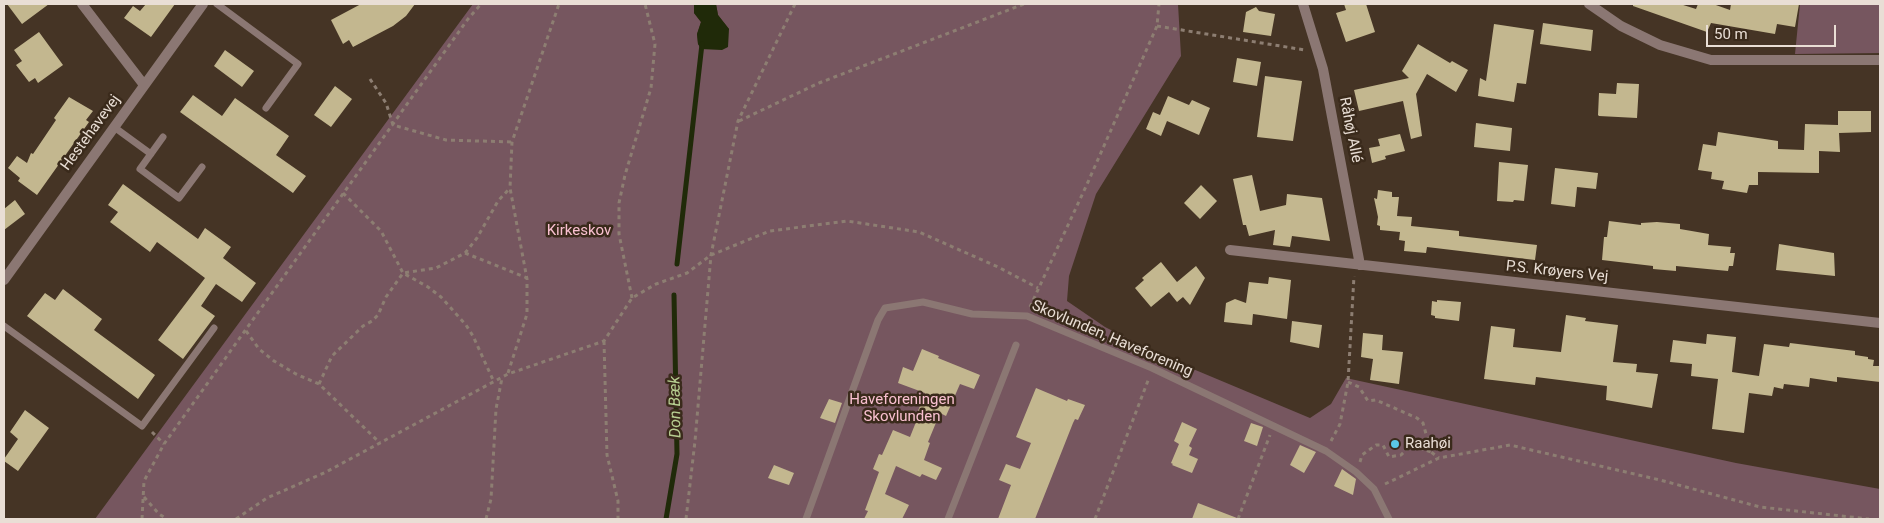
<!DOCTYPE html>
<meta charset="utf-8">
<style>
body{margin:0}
#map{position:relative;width:1884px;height:523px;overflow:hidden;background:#453425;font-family:Roboto,sans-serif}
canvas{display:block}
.frame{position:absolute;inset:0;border:5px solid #e9ded5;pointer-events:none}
.scale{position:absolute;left:1706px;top:25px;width:130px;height:22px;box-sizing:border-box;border:2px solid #e9ded5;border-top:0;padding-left:6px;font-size:15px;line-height:18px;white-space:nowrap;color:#e9ded5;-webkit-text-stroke:4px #3a2a1b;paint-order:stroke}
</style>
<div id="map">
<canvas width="1884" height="523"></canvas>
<div class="frame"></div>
<div class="scale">50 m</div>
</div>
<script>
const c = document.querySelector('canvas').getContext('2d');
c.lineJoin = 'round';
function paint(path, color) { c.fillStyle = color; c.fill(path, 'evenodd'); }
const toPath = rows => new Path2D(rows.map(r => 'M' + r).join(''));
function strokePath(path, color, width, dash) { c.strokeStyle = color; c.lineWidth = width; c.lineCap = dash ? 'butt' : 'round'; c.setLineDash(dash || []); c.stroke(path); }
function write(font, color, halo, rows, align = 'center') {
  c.font = font + ' Roboto,sans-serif'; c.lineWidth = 5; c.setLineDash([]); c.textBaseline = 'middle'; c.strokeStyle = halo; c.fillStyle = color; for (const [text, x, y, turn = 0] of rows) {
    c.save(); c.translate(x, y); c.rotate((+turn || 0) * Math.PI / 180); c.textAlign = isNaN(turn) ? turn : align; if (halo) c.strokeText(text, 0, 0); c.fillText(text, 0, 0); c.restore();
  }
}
const green = toPath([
 [473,4,694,4,694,13,701,22,697,34,698,44,702,49,729,29,718,15,716,4,1178,4,1181,56,1096,194,1069,276,1067,301,1105,327,1162,356,1310,418,1331,404,1346,378,1736,463,1880,489,1880,519,95,519],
 [1800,4,1880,4,1880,53,1795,54]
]);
const water = toPath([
 [694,4,716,4,718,15,729,29,728,47,722,50,701,49,698,44,697,34,701,22,694,13]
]);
const stream = toPath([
 [677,264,702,44],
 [666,519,677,454,674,295]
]);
const building = toPath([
 [7,4,49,4,22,24],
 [146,4,175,4,151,37,124,18,133,6,140,11],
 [361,4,415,4,406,16,393,26,353,47,349,40,343,44,331,20],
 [1344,4,1366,4,1375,32,1346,42,1336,13,1346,10],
 [1633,4,1680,4,1696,9,1698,4,1713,4,1730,10,1731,4,1799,4,1795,27,1777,24,1775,34,1711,23,1707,32,1633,6],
 [1256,7,1259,11,1275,14,1271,36,1243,32,1246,12],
 [1543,23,1593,30,1591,51,1540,44],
 [1494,24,1534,30,1526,84,1517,83,1514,102,1478,96,1480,78,1486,81],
 [39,32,63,65,38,83,35,78,29,82,16,65,22,61,14,50],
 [1418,44,1450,63,1452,61,1468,70,1456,92,1427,74,1416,94,1422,136,1411,139,1403,101,1359,111,1354,90,1409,78,1402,71],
 [225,50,254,71,242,87,214,66],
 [1237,58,1261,62,1257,86,1233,82],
 [1265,76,1302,81,1293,141,1257,137],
 [1617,83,1639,84,1637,118,1599,116,1598,115,1599,93,1616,94],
 [335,86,352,99,331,127,314,115],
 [193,95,222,116,235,98,289,136,276,155,306,176,293,193,180,112],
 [1168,96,1189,105,1192,100,1210,108,1199,135,1167,121,1161,136,1146,129,1153,112,1160,115],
 [69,97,93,111,86,120,89,122,37,195,18,181,20,178,8,168,17,156,27,163,31,153,33,154,56,120,54,118],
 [1838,111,1871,111,1871,132,1839,133,1840,152,1819,151,1819,173,1758,172,1758,185,1749,185,1747,193,1722,189,1724,181,1711,179,1712,172,1698,170,1703,144,1716,146,1718,132,1778,141,1778,149,1804,150,1805,124,1838,125],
 [1476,123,1512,128,1510,151,1474,147],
 [1400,134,1405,151,1385,156,1386,159,1372,163,1369,148,1380,146,1378,139],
 [1499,162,1528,165,1524,201,1514,200,1513,202,1497,201],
 [1555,168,1598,173,1596,189,1577,187,1575,207,1551,204],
 [1252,175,1260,211,1286,205,1287,194,1322,198,1330,241,1292,236,1290,247,1273,245,1275,230,1249,236,1246,225,1243,225,1233,179],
 [123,184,198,239,205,228,231,247,223,258,256,283,242,302,216,284,201,306,215,316,183,359,158,340,205,278,157,242,150,252,110,222,118,212,108,205],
 [1201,185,1217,201,1200,219,1184,203],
 [1378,190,1392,192,1392,197,1399,197,1397,216,1412,217,1411,226,1459,231,1459,236,1537,245,1535,260,1427,247,1426,253,1404,251,1405,241,1399,240,1400,232,1380,230,1380,226,1377,225,1378,217,1374,198,1377,199],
 [15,200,25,214,4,230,4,209],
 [1609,221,1641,225,1641,223,1657,222,1680,224,1680,229,1709,234,1708,245,1731,247,1730,253,1735,253,1733,266,1729,266,1728,271,1676,266,1676,271,1653,269,1653,266,1602,260,1604,237,1607,237],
 [1779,244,1834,253,1835,276,1776,270],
 [1161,262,1177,282,1196,266,1205,278,1190,305,1183,297,1177,302,1169,292,1151,307,1135,288,1144,280,1142,278],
 [1269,277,1291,280,1287,319,1253,314,1252,325,1224,322,1226,303,1235,299,1246,303,1249,282,1268,284],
 [63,289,102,319,94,330,155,375,138,399,27,316,45,293,55,300],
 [1437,300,1461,302,1459,321,1435,318,1435,316,1431,315,1432,301,1437,302],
 [1566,315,1586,318,1585,321,1618,325,1613,362,1637,364,1636,372,1658,374,1652,408,1606,400,1607,386,1536,377,1535,385,1484,379,1491,326,1515,329,1513,347,1561,352],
 [1292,321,1322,325,1319,348,1290,342],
 [1363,333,1383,335,1382,350,1403,352,1399,384,1370,380,1373,359,1361,357],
 [1707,334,1736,337,1732,372,1759,376,1764,344,1789,347,1790,343,1855,351,1855,355,1868,357,1868,359,1874,360,1873,366,1880,366,1880,382,1837,377,1837,382,1810,378,1809,387,1784,384,1783,389,1774,387,1772,396,1749,393,1744,433,1712,429,1718,379,1691,376,1692,364,1670,362,1673,340,1706,344],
 [922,349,939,356,938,358,980,375,974,389,960,384,946,416,940,413,928,442,930,443,924,460,942,468,936,480,922,474,920,477,896,466,885,494,909,505,902,519,864,519,868,511,865,510,879,472,873,469,879,454,882,455,893,430,910,437,920,412,918,411,925,393,898,383,903,367,913,371],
 [1036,388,1067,401,1068,399,1085,405,1078,420,1075,419,1073,423,1035,519,998,519,1011,485,999,480,1006,464,1020,469,1031,443,1016,437],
 [829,399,842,403,835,423,820,418],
 [25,410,49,428,18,471,4,461,4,459,18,439,10,432],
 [1182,422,1197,429,1189,446,1192,448,1189,455,1198,459,1192,473,1172,465,1173,464,1171,463,1179,444,1174,441],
 [1251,423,1263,427,1257,446,1244,441],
 [1300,445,1316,452,1304,473,1290,465],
 [774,465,794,473,789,485,768,478],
 [1342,469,1356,479,1353,495,1334,486],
 [1198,503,1237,518,1237,519,1192,519]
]);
const path = toPath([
 [1157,26,1305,50],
 [370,79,386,103,393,125,446,140,512,142],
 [739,121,819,83,1024,4],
 [343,193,381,231,403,273,428,287,441,297,466,325,473,336,494,382],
 [465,253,527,278],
 [632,298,619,234,619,203,625,175,651,88,655,44,645,4],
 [1030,307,1088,182,1157,26,1159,4],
 [246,331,259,349,274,361,296,374,319,384,380,443],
 [604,341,607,455,618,501,618,519],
 [508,373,527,314,527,279,510,188,512,142,559,4],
 [1348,382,1359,387,1368,401,1376,400,1417,418,1423,423,1431,452,1439,458],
 [319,384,332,356,363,326,372,321,378,315,386,297,403,273,436,268,465,253,477,238,498,201,510,188],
 [152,432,164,444],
 [1331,441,1340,424,1348,382,1354,276],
 [1360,462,1362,455,1376,445,1383,445,1389,457,1401,455,1411,445,1431,452],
 [1385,484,1439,458,1510,445,1660,480,1760,507,1869,519],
 [144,497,159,514,167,519],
 [142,519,144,481,164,444,468,19,481,4],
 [236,519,267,498,326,472,508,374,604,341,632,298,656,284,687,273,711,255,770,231,847,221,919,232,998,267,1038,288],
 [486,519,491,499,496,409,502,378],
 [686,519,695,441,711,255,738,121,795,4],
 [1095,519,1149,378],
 [1238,519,1270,435]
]);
const service = toPath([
 [217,4,298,64,266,108],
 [114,127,151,154],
 [163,137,140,169,179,198,202,167],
 [4,326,142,426,214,328],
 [806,519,878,320,885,308,923,302,972,314,1027,316,1152,368,1326,451,1356,472,1374,489,1389,519],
 [948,519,1016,345]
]);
const minor = toPath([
 [82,4,144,85],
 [1303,4,1323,69,1360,265],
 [1589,4,1621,26,1660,45,1711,60,1880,60],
 [1230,250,1880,323],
 [4,280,203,4]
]);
const markers = [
 [1395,444,5,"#5ac8e6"]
];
const streetNames = [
 ["Råhøj Allé",1350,130,79],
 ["Hestehavevej",91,133,-54],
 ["P.S. Krøyers Vej",1557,272,6],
 ["Skovlunden, Haveforening",1112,339,23]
];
const parkNames = [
 ["Kirkeskov",579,231],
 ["Haveforeningen",902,400],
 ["Skovlunden",902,417]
];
const poiNames = [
 ["Raahøi",1405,444]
];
const waterNames = [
 ["Don Bæk",676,407,-91]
];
paint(green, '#76565f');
paint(water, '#202a09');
strokePath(stream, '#202a09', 5);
paint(building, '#c3b78f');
strokePath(path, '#8d7e72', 3, [4, 4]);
strokePath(service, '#8b7773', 7);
strokePath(minor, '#8b7773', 10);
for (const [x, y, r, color] of markers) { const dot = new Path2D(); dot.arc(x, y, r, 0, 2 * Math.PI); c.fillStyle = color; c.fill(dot); strokePath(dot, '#3a2a1b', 2); }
write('15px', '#e9ded5', '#3a2a1b', streetNames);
write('15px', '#f9c0d0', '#3a2a1b', parkNames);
write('15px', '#e9ded5', '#3a2a1b', poiNames, 'left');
write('italic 16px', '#b7ce91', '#3a2a1b', waterNames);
</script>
